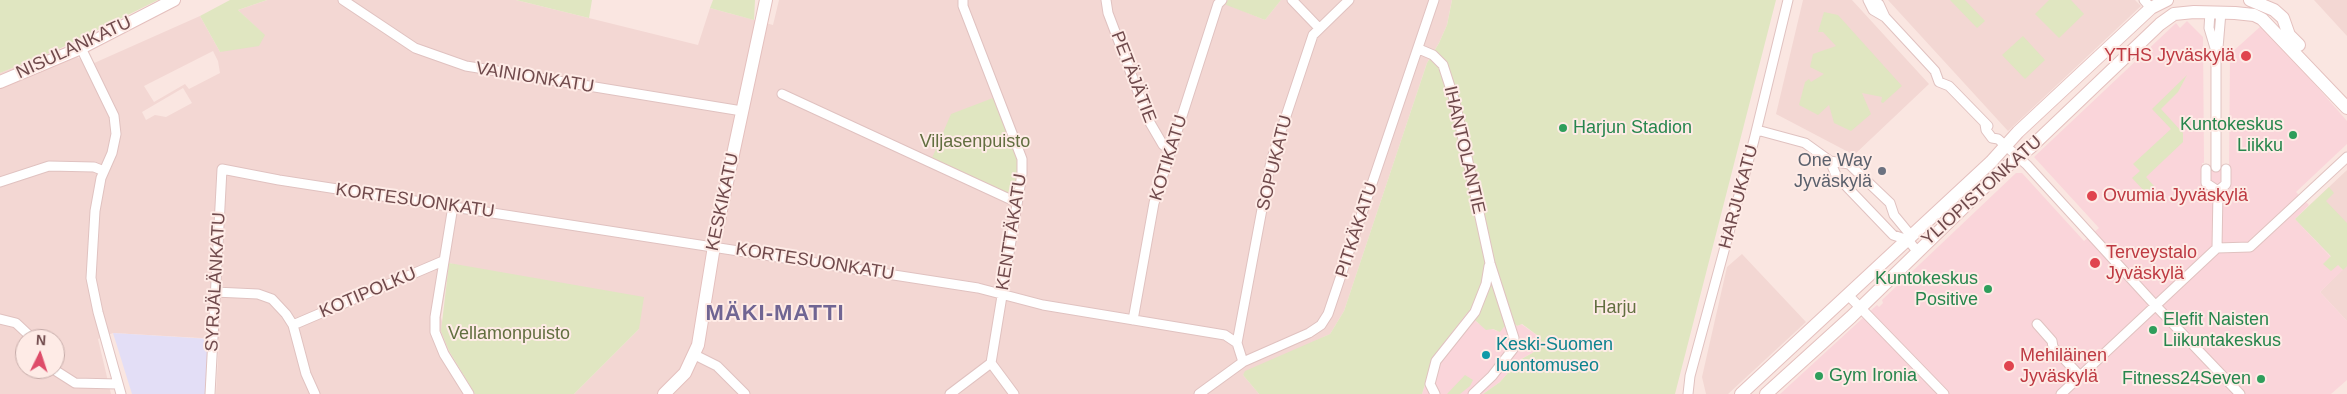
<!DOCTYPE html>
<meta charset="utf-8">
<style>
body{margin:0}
#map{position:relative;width:2347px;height:394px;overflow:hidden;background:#fae6e1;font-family:Helvetica,sans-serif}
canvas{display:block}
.north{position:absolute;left:15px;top:329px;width:50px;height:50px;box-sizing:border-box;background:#feebe6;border:1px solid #c5aba8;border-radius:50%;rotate:4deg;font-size:14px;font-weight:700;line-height:20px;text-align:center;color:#704a4c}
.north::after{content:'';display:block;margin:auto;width:18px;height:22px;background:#de4c69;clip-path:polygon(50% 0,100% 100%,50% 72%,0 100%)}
</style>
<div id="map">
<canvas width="2347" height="394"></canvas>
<div class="north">N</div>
</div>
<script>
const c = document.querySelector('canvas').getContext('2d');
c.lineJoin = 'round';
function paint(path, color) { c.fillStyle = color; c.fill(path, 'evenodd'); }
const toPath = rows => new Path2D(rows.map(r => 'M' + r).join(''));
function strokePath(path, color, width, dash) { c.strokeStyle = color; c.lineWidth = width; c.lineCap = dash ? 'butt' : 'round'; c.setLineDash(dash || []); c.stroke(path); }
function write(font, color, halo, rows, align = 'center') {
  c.font = font + ' Helvetica,sans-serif'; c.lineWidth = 4; c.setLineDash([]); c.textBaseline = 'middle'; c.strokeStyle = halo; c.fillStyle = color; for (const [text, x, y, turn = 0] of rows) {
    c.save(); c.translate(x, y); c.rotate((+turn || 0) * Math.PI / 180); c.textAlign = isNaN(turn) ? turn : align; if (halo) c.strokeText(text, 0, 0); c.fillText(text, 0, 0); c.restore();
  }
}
const residential = toPath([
 [267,0,516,0,698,45,710,8,773,25,779,0,1228,0,1224,3,1265,20,1281,0,1452,0,1447,25,1439,43,1427,63,1344,311,1330,334,1243,375,1259,394,574,394,639,329,450,263,441,317,449,351,475,394,216,394,219,339,113,333,98,339,111,394,0,394,0,73,59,49,92,64,200,16,220,52,264,35,238,10],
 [213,51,218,61,220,73,189,89,185,84,154,102,144,86],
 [183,88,192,103,166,117,155,115,146,120,142,112],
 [25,339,55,339,55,369,25,369],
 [1803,0,1852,0,1929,84,1854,155,1776,114],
 [1888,0,2135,0,2141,6,2008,131],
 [2314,0,2347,0,2347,36],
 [2347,170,2347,321,2320,292,2343,269,2295,219],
 [1742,254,1806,322,1728,394,1706,394,1702,377,1727,267]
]);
const commercial = toPath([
 [2187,21,2203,37,2204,163,2202,163,2202,169,2229,169,2230,54,2261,26,2264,26,2347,121,2347,144,2296,192,2309,205,2295,219,2343,270,2320,292,2347,321,2347,380,2331,394,1780,394,1877,305,1879,307,1883,303,1882,300,2016,173,2022,173,2084,241,2099,228,2034,157,2176,23,2180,28],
 [1467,312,1478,323,1497,331,1514,322,1517,326,1521,324,1541,338,1534,352,1518,361,1500,382,1483,394,1422,394,1434,356]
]);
const education = toPath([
 [113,333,210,339,207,394,132,394]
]);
const green = toPath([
 [0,0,158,0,59,49,0,73],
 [230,0,267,0,238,10,265,35,259,46,220,52,200,16],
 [516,0,592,0,589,18],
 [713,0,755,0,754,20,710,8],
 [1228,0,1281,0,1265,20,1224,4],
 [1452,0,1776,0,1675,394,1483,394,1500,382,1518,361,1534,352,1541,338,1522,324,1517,326,1514,323,1504,327,1500,332,1493,329,1486,330,1467,313,1434,356,1422,394,1259,394,1243,375,1245,371,1330,334,1344,311,1427,63,1439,43,1447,25],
 [1950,0,1965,0,1985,21,1977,28],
 [2049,0,2071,0,2084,14,2059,38,2035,14],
 [1824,12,1838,15,1902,86,1883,103,1881,102,1882,97,1862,93,1871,114,1851,131,1834,123,1829,105,1818,115,1799,105,1805,82,1809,79,1811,82,1824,74,1810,67,1813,54,1836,46,1823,32,1818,32],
 [2023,36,2045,60,2025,79,2002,55],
 [2187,75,2178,92,2161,109,2183,133,2183,142,2146,177,2154,186,2146,193,2132,178,2140,171,2133,164,2171,129,2152,109],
 [993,98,1018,160,1019,174,1015,190,1008,194,932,158,951,114],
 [2329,187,2334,193,2326,201,2347,223,2347,266,2343,270,2338,265,2331,271,2323,264,2331,256,2295,219],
 [449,263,644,297,639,329,574,394,475,394,449,351,441,331],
 [1465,375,1473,380,1470,386,1460,394,1447,394]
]);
const street = toPath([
 [343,0,415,48,466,66,742,111],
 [1106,0,1108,13,1149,121,1163,145,1170,148],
 [1292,0,1319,28],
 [1868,0,1873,10,1885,17,1935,71,1939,82,1949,86,1988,126],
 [1871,0,1879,4,1885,17],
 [2144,0,2151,8],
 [2210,12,2209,28,2215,48,2216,63,2216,167],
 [81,48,114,116,116,134,112,153,101,178,95,211,91,278,98,312,121,394],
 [2218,48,2221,12],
 [1419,49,1433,55,1443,65,1455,102,1490,263,1514,338,1513,349,1492,376,1473,394],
 [782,94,1016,202],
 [1985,124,1986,130,1992,138,1998,139,2027,165,2155,305,2240,394],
 [1757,130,1805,143,1830,161,1849,164,1890,203,1894,215,1908,232,1908,240],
 [1830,161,1836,175,1848,188,1893,235,1908,240,1917,251],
 [2206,169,2206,183,2218,191],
 [0,182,49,166,94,167,104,171],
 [453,206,435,317,435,332,444,354,469,394],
 [2217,248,2250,247,2347,157],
 [2217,248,2218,191,2226,184,2226,169],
 [215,292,258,294,272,299,286,314,293,325,306,374,315,394],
 [1848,295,1944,394],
 [0,319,16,323,33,339],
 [1133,320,1154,203,1218,4,1222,0],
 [2037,324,2052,341,2053,347,2080,376],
 [293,325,443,261],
 [1237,343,1271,161,1313,35,1349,0],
 [695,355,717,366,745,394],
 [991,363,1014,394],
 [53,369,75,383,118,384],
 [210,394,222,169,279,180,978,288,1043,305,1225,335,1237,343,1243,362],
 [950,394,991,363,1022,174,1022,159,963,6,963,0],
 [1199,394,1243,362,1309,333,1321,325,1328,314,1434,0],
 [1435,394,1430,384,1436,361,1475,312,1486,284,1489,266],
 [1688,394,1690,376,1754,140,1788,0],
 [2061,394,2217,248]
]);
const secondary = toPath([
 [2250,0,2274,10,2283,18,2289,35,2299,45],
 [0,82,81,48,174,0],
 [664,394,685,373,698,345,716,234,766,0],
 [1741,394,1991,162,2018,132,2151,8,2167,0],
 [1766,394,1851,317,2000,172,2032,146,2160,24,2174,14,2194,12,2235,13,2254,15,2262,19,2347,108]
]);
const markers = [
 [2246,56,6,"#e0444e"],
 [1563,128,5,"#2e9e5b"],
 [2293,135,5,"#2e9e5b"],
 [1882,171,5,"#6b7280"],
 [2092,196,6,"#e0444e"],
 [2095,263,6,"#e0444e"],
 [1988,289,5,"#2e9e5b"],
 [2153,330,5,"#2e9e5b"],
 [1486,355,5,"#0f9aa8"],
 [2009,366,6,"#e0444e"],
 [1819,376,5,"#2e9e5b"],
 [2261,379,5,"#2e9e5b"]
];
const streetNames = [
 ["NISULANKATU",74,48,-25],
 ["PETÄJÄTIE",1133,77,69],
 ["VAINIONKATU",535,78,9],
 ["IHANTOLANTIE",1464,150,77],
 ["KOTIKATU",1169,158,-73],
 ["SOPUKATU",1275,163,-76],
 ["YLIOPISTONKATU",1982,191,-42],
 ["HARJUKATU",1739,197,-75],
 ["KORTESUONKATU",415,201,8],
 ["KESKIKATU",723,202,-78],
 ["PITKÄKATU",1357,230,-72],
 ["KENTTÄKATU",1012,232,-81],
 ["KORTESUONKATU",815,262,9],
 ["SYRJÄLÄNKATU",216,282,-87],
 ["KOTIPOLKU",368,293,-23]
];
const healthNames = [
 ["YTHS Jyväskylä",2235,56,"right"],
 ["Ovumia Jyväskylä",2103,196],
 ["Terveystalo",2106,253],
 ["Jyväskylä",2106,274],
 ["Mehiläinen",2020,356],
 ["Jyväskylä",2020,377]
];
const leisureNames = [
 ["Kuntokeskus",2283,125],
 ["Liikku",2283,146],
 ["Harjun Stadion",1573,128,"left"],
 ["Kuntokeskus",1978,279],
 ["Positive",1978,300],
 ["Elefit Naisten",2163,320,"left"],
 ["Liikuntakeskus",2163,341,"left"],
 ["Gym Ironia",1829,376,"left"],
 ["Fitness24Seven",2251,379]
];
const parkNames = [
 ["Viljasenpuisto",975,142],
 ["Harju",1615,308],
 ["Vellamonpuisto",509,334]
];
const worshipNames = [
 ["One Way",1872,161],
 ["Jyväskylä",1872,182]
];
const cultureNames = [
 ["Keski-Suomen",1496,345],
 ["luontomuseo",1496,366]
];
const districtNames = [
 ["MÄKI-MATTI",775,314]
];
paint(residential, '#f3d7d3');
paint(commercial, '#fad5da');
paint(education, '#e3def6');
paint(green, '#e0e6c1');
strokePath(street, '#e0c2c0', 11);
strokePath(secondary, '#e4c0be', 14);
strokePath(street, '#fff', 9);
strokePath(secondary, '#fff', 12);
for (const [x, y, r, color] of markers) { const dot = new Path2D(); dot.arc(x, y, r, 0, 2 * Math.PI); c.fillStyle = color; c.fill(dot); strokePath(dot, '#feebe6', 2); }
write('18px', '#704a4c', '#feebe6', streetNames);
write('18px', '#be3a42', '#feebe6', healthNames, 'left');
write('18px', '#27864d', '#feebe6', leisureNames, 'right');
write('18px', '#626f40', '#feebe6', parkNames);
write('18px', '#5b616d', '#feebe6', worshipNames, 'right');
write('18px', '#0d838f', '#feebe6', cultureNames, 'left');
c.letterSpacing = '1px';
write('bold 22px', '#706593', '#feebe6', districtNames);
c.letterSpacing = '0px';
</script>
